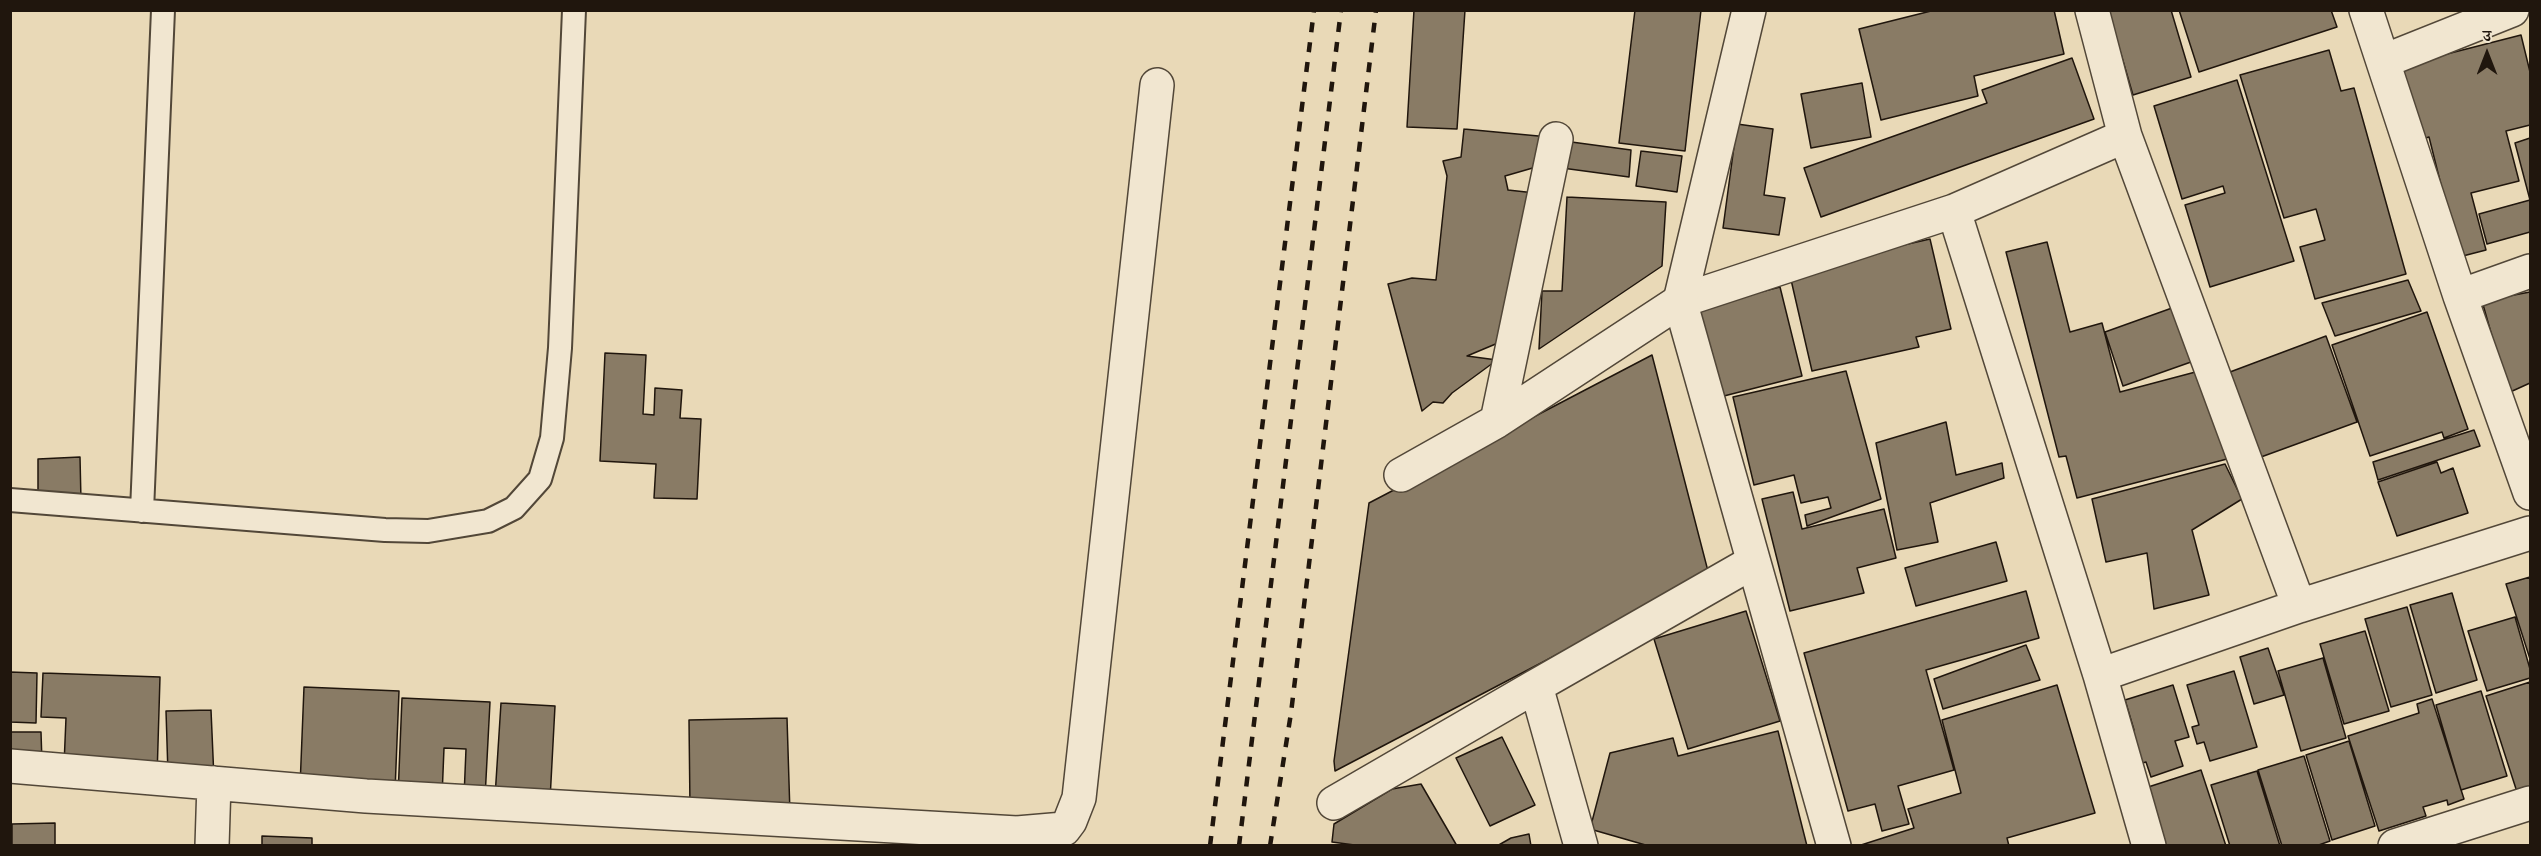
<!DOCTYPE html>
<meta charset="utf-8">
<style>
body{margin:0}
#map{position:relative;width:2541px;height:856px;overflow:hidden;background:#e9d9b7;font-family:"EB Garamond","Noto Serif Devanagari",serif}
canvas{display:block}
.frame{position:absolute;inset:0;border:12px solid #20160d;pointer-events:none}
.north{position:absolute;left:2457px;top:24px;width:60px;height:60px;-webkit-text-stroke:4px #f1e6d0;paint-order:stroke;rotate:0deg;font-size:16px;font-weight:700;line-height:24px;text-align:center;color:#20160d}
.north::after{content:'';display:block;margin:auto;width:21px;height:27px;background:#20160d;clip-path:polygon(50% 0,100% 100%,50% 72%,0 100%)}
</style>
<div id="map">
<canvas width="2541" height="856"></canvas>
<div class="frame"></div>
<div class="north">उ</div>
</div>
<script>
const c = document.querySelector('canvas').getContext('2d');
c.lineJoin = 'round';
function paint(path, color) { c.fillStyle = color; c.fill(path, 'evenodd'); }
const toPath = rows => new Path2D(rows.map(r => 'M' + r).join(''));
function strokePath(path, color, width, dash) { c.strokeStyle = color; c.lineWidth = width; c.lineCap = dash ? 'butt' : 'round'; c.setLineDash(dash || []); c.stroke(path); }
const building = toPath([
 [1414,10,1465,10,1457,129,1407,127,1414,10],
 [1635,10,1701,10,1685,151,1619,143,1635,10],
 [1935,10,2054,10,2064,54,1974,76,1978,96,1881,120,1859,29,1935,10],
 [2108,10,2171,10,2191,77,2133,95,2108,10],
 [2179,10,2331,10,2337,27,2199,72,2179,10],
 [2521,35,2530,72,2530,125,2506,131,2519,181,2471,193,2486,250,2459,257,2429,137,2419,140,2400,66,2521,35],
 [2329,50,2341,91,2354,88,2406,274,2315,299,2300,247,2325,240,2316,209,2284,218,2240,75,2329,50],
 [2072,58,2094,119,1821,217,1804,168,1987,103,1982,90,2072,58],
 [2237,80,2294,261,2210,287,2185,205,2225,193,2223,186,2182,199,2154,106,2237,80],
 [1862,83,1871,137,1811,148,1801,94,1862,83],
 [1737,124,1773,129,1764,195,1785,198,1779,235,1723,228,1737,124],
 [1464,129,1549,137,1543,165,1505,176,1508,190,1535,193,1498,343,1467,356,1497,360,1452,393,1443,403,1433,402,1422,411,1388,284,1412,278,1436,280,1447,176,1443,161,1461,157,1464,129],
 [2530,138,2530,232,2487,244,2479,214,2530,200,2515,143,2530,138],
 [1564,141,1631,150,1629,177,1562,168,1564,141],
 [1641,151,1682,156,1677,192,1636,186,1641,151],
 [1567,197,1666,202,1662,266,1539,349,1542,291,1562,291,1567,197],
 [1930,239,1951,329,1916,337,1919,347,1812,371,1789,271,1930,239],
 [2047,242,2070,332,2102,323,2120,392,2203,370,2227,459,2077,498,2066,456,2059,457,2006,252,2047,242],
 [2408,280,2421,311,2335,336,2322,303,2408,280],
 [1780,287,1802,376,1720,397,1698,308,1780,287],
 [2530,292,2530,383,2508,393,2482,301,2530,292],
 [2172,308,2191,362,2123,386,2105,332,2172,308],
 [2427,312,2468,429,2444,438,2442,432,2370,456,2332,345,2427,312],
 [2326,336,2357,422,2261,457,2230,372,2326,336],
 [605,353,646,355,643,414,654,415,655,388,682,390,680,418,701,419,697,499,654,498,656,464,600,461,605,353],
 [1652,355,1709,575,1335,771,1334,761,1369,503,1652,355],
 [1846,371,1881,499,1807,526,1805,515,1831,508,1828,497,1801,503,1794,475,1754,485,1733,397,1846,371],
 [1946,422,1956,475,2002,463,2004,478,1930,503,1938,542,1897,550,1876,443,1946,422],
 [2474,430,2480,446,2378,480,2373,462,2474,430],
 [80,457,81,501,38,500,38,459,80,457],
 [2437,462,2441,473,2453,468,2468,513,2397,536,2378,482,2437,462],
 [2225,464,2242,499,2192,530,2209,595,2154,609,2147,553,2106,562,2092,499,2225,464],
 [1793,492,1802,529,1884,509,1896,558,1857,568,1864,593,1790,611,1762,499,1793,492],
 [1996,542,2007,581,1916,606,1905,568,1996,542],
 [2530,577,2530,659,2506,584,2530,577],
 [2026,591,2039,638,1926,670,1954,770,1898,786,1909,824,1882,831,1875,804,1848,811,1804,653,2026,591],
 [2452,593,2477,680,2436,693,2410,605,2452,593],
 [2407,607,2432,695,2391,707,2365,619,2407,607],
 [1746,611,1780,721,1688,749,1654,639,1746,611],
 [2515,617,2530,669,2530,678,2487,691,2468,631,2515,617],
 [2365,631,2389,711,2344,724,2320,644,2365,631],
 [2026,645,2040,680,1943,709,1934,679,2026,645],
 [2268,648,2284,695,2254,704,2240,657,2268,648],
 [2323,658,2346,738,2301,751,2278,671,2323,658],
 [2234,671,2257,747,2210,761,2204,742,2197,744,2192,727,2199,725,2187,685,2234,671],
 [10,672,37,673,36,723,10,722,10,672],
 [43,673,160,677,157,777,64,765,66,718,41,717,43,673],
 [2530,682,2530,788,2517,792,2486,696,2530,682],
 [2057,685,2095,813,2007,838,2009,846,1858,846,1914,828,1908,809,1961,793,1942,720,2057,685],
 [2173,685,2189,737,2175,741,2183,766,2151,777,2146,762,2139,764,2128,732,2134,730,2125,700,2173,685],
 [304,687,399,691,395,791,300,787,304,687],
 [2481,691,2507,776,2461,790,2436,705,2481,691],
 [402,698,490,702,485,798,464,797,466,749,444,748,442,797,398,796,402,698],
 [2432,699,2464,799,2448,805,2447,800,2423,807,2426,816,2379,831,2348,736,2419,713,2417,704,2432,699],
 [501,703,555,706,550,800,495,797,501,703],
 [211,710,214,779,168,774,166,711,211,710],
 [787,718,790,814,690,808,689,720,787,718],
 [1778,731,1807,846,1649,846,1590,829,1610,753,1673,738,1678,756,1778,731],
 [10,732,41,732,42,763,10,760,10,732],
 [1502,737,1535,805,1490,826,1456,758,1502,737],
 [2349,741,2375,826,2332,840,2306,755,2349,741],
 [2304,756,2330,841,2316,846,2282,846,2258,770,2304,756],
 [2201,770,2226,846,2161,846,2142,789,2201,770],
 [2257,771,2280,846,2230,846,2211,785,2257,771],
 [1421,784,1457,846,1362,846,1332,842,1334,824,1392,789,1421,784],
 [55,823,55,846,12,846,12,824,55,823],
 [1529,834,1531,846,1497,846,1511,838,1529,834],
 [262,836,312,838,312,846,262,846,262,836]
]);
const service = toPath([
 [10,500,385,530,428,531,488,521,514,508,540,479,552,438,560,348,574,10],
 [142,511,163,10]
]);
const minor = toPath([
 [2092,10,2125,136,2299,606],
 [2366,10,2460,296,2530,493],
 [2384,61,2512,10],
 [1954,211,2125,136],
 [2460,296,2530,271],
 [1497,421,1556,139],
 [1401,475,1497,421,1680,301,1954,211,2100,675,2299,606,2530,533],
 [2100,675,2149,846],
 [10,766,366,796,1017,833,1064,829,1070,821,1079,798,1157,85],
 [1334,803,1536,686],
 [212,846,214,783],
 [1581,846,1536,686,1753,562],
 [2395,846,2530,803]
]);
const tertiary = toPath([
 [1749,10,1680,301,1834,846]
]);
const rail = toPath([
 [1210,846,1314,10],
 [1239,846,1341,10],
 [1270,846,1291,713,1376,10]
]);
paint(building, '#897b65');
strokePath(building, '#20160d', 1.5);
strokePath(service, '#524738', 26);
strokePath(minor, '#524738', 36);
strokePath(tertiary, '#524738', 36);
strokePath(service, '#f1e6d0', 22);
strokePath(minor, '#f1e6d0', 33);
strokePath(tertiary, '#f1e6d0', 33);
strokePath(rail, '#20160d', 4.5, [10, 10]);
</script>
